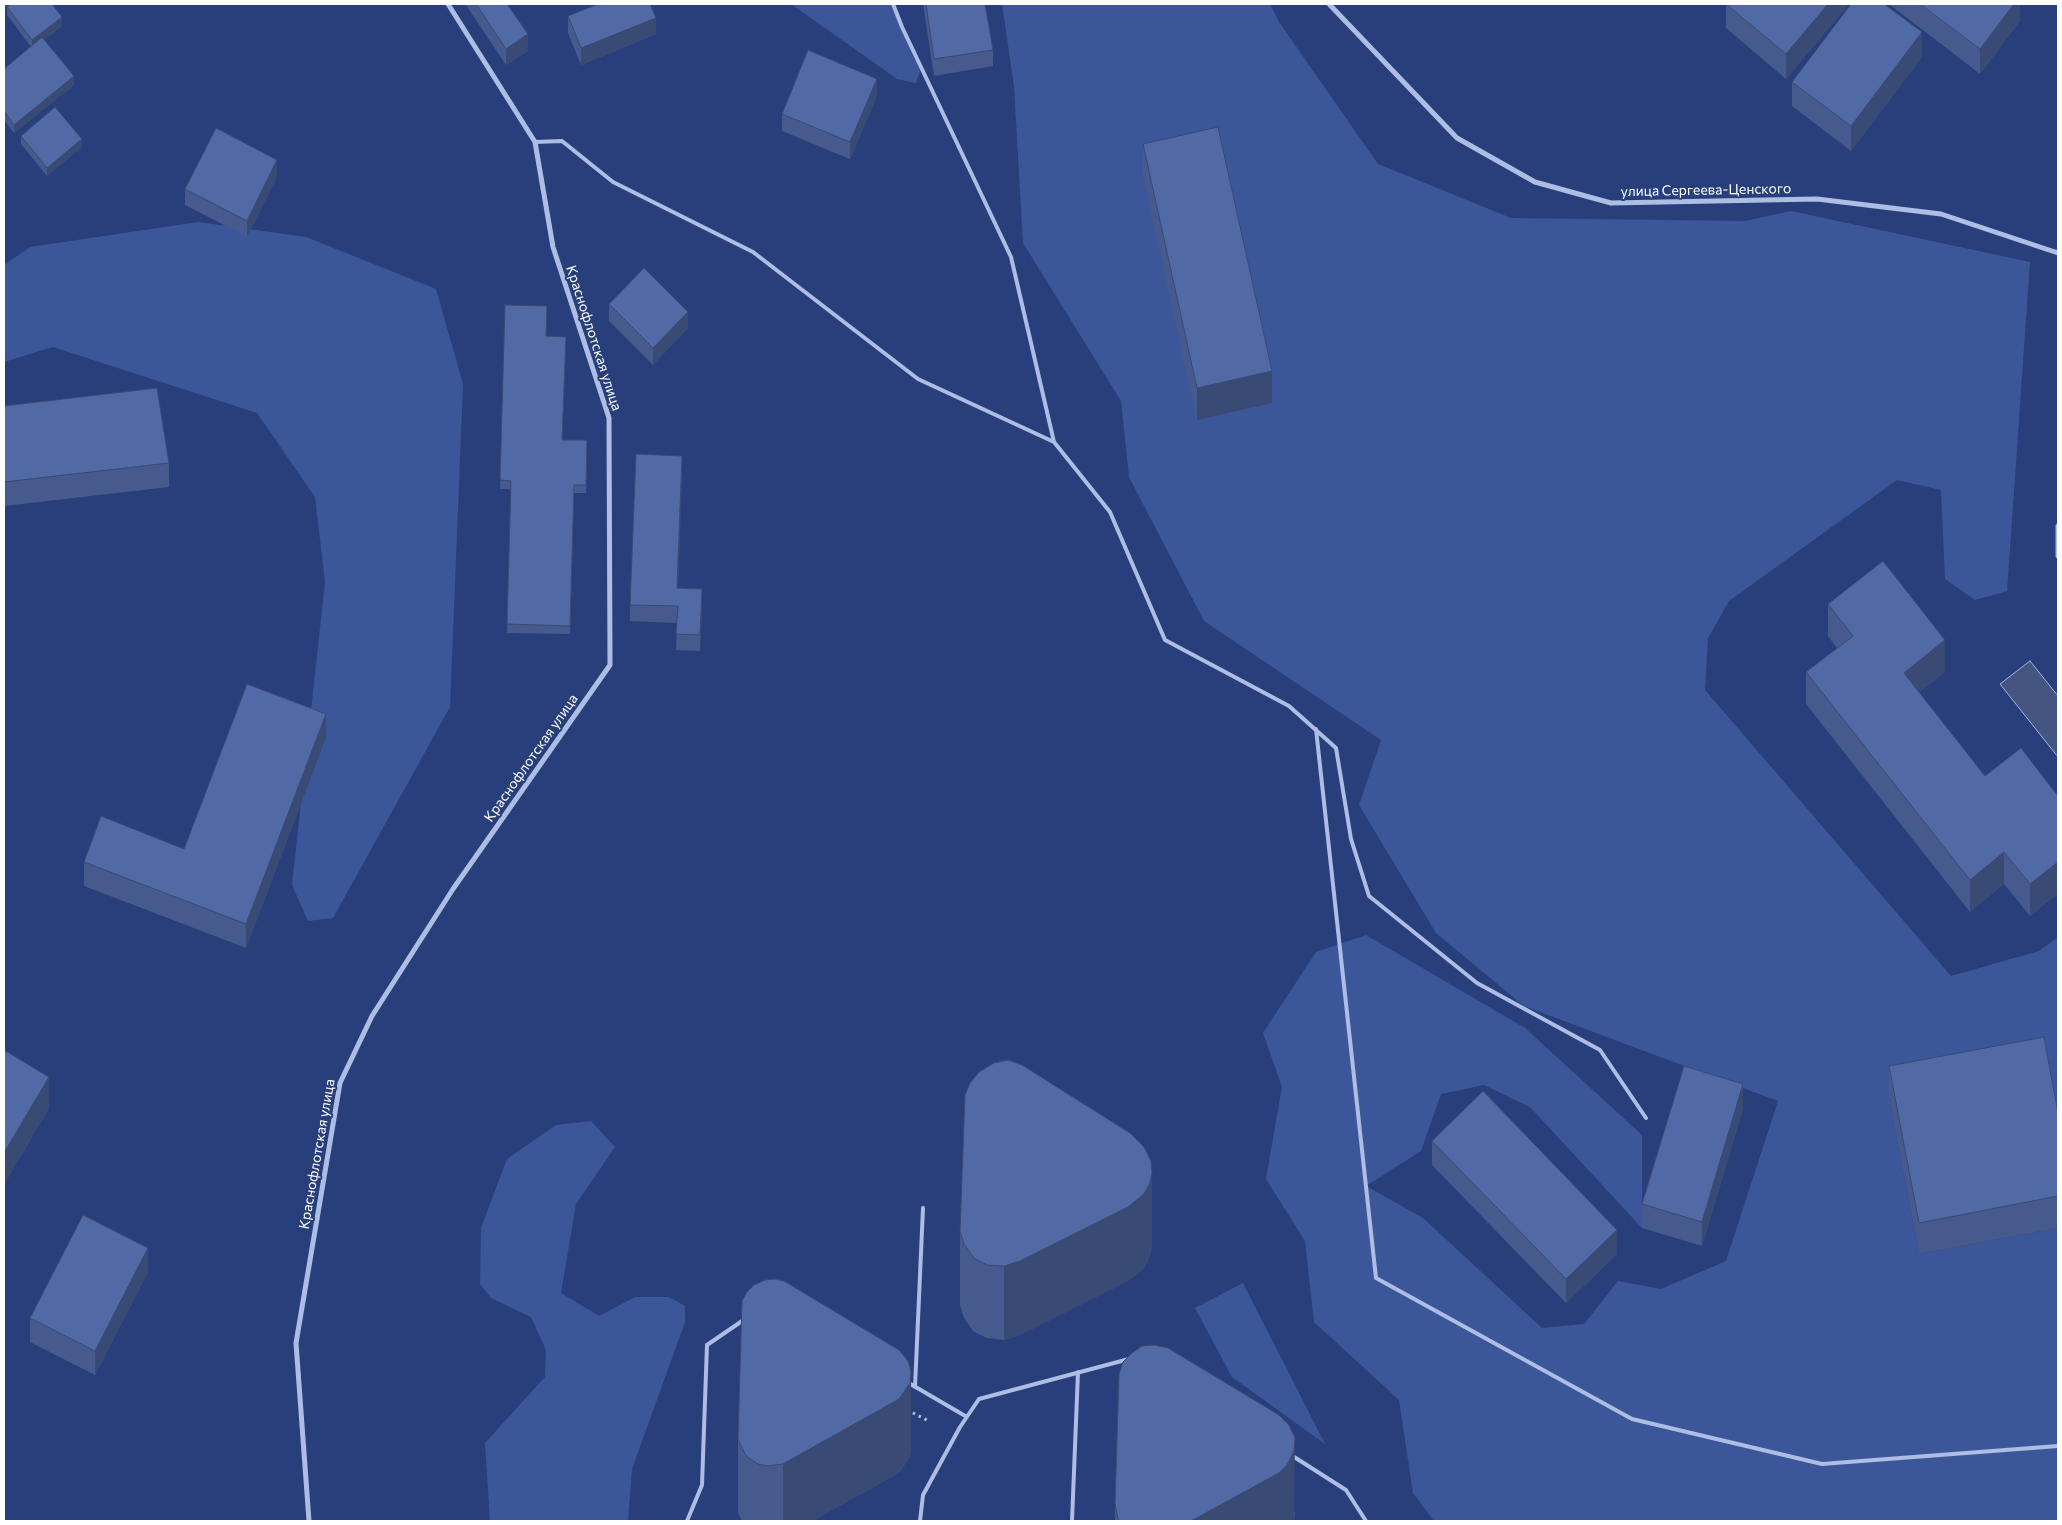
<!DOCTYPE html>
<meta charset="utf-8">
<style>
body{margin:0}
#map{position:relative;width:2062px;height:1525px;overflow:hidden;background:#283f7c;font-family:Commissioner,sans-serif}
canvas{display:block}
.frame{position:absolute;inset:0;border:5px solid #fff;pointer-events:none}
</style>
<div id="map">
<canvas width="2062" height="1525"></canvas>
<div class="frame"></div>
</div>
<script>
const c = document.querySelector('canvas').getContext('2d');
c.lineJoin = 'round';
function paint(path, color) { c.fillStyle = color; c.fill(path, 'evenodd'); }
const toPath = rows => new Path2D(rows.map(r => 'M' + r).join(''));
function strokePath(path, color, width, dash) { c.strokeStyle = color; c.lineWidth = width; c.lineCap = dash ? 'butt' : 'round'; c.setLineDash(dash || []); c.stroke(path); }
function write(font, color, halo, rows, align = 'center') {
  c.font = font + ' Commissioner,sans-serif'; c.lineWidth = 4; c.setLineDash([]); c.textBaseline = 'middle'; c.strokeStyle = halo; c.fillStyle = color; for (const [text, x, y, turn = 0] of rows) {
    c.save(); c.translate(x, y); c.rotate((+turn || 0) * Math.PI / 180); c.textAlign = isNaN(turn) ? turn : align; if (halo) c.strokeText(text, 0, 0); c.fillText(text, 0, 0); c.restore();
  }
}
const green = toPath([
 [791,4,892,4,920,71,916,83,897,79],
 [1002,4,1270,4,1279,22,1378,164,1511,218,1745,221,1791,211,2030,262,2007,591,1975,600,1945,579,1941,490,1897,480,1729,601,1708,638,1705,690,1951,976,2039,951,2058,937,2058,1145,1889,1098,1919,1254,2058,1228,2058,1521,1434,1521,1413,1493,1399,1400,1314,1322,1305,1241,1266,1179,1282,1087,1263,1033,1316,952,1366,935,1525,1028,1642,1135,1642,1228,1530,1107,1484,1085,1441,1094,1421,1151,1366,1186,1423,1218,1542,1328,1584,1324,1618,1281,1661,1289,1726,1261,1778,1101,1524,1006,1436,933,1359,805,1381,740,1204,621,1129,477,1121,401,1023,243,1014,86],
 [198,222,306,237,436,289,463,384,450,707,333,918,308,921,292,885,325,582,315,497,257,413,53,347,4,362,4,265,30,247],
 [591,1121,615,1147,576,1204,561,1293,599,1316,635,1297,669,1297,685,1306,685,1322,632,1469,628,1521,490,1521,485,1443,545,1377,546,1350,531,1317,491,1298,480,1284,481,1228,507,1159,556,1125],
 [1243,1283,1325,1444,1232,1377,1195,1308]
]);
const water = toPath([
 [2030,661,2058,696,2058,757,2000,684,2030,661]
]);
const path = toPath([
 [907,1410,929,1421]
]);
const lane = toPath([
 [893,4,902,27,1011,257,1054,442],
 [535,142,562,141,613,182,753,252,918,379,1054,442,1110,512,1165,640,1289,706,1336,748,1351,839,1369,896,1477,983,1600,1050,1646,1118],
 [1316,729,1376,1278,1632,1419,1822,1464,2058,1446],
 [907,1382,967,1417],
 [915,1387,923,1208],
 [1291,1455,1346,1490,1366,1521],
 [687,1521,702,1485,707,1345,745,1319],
 [920,1521,923,1495,960,1427,979,1399,1129,1359],
 [1072,1521,1078,1372]
]);
const street = toPath([
 [1329,4,1457,138,1535,182,1611,203,1817,199,1941,214,2058,253],
 [2058,526,2058,556],
 [309,1521,296,1343,340,1083,372,1016,453,889,610,665,609,418,553,247,535,142,448,4]
]);
const wall = toPath([
 [4,4,62,26,44,40,74,85,14,133,4,120,4,69,31,47,7,15,7,9,4,11],
 [466,4,507,4,528,51,506,65,466,5],
 [923,4,985,4,993,50,993,66,934,76],
 [1726,4,1849,4,1786,79,1726,28],
 [1889,4,2020,4,2020,21,1980,74],
 [568,16,656,34,581,65,568,33],
 [1922,57,1851,151,1792,106,1792,82],
 [877,96,850,159,782,131,782,114],
 [21,136,82,147,47,176,21,144],
 [1143,144,1272,403,1197,420,1143,176],
 [277,177,247,237,185,205,185,189],
 [609,304,688,328,653,365,609,321],
 [505,305,546,336,563,440,587,440,586,493,574,493,570,634,507,633,511,489,500,489],
 [4,406,169,463,169,487,4,506],
 [682,473,678,588,702,606,700,651,676,650,677,623,630,621,630,605],
 [1828,604,1945,672,1919,692,1985,776,2058,796,2058,893,2030,916,2004,884,1970,912,1806,704,1806,672,1837,648,1828,636],
 [326,738,246,948,84,886,84,862,184,849],
 [1889,1066,2058,1113,2058,1228,1919,1254,1889,1098],
 [1743,1109,1702,1246,1642,1228,1642,1204],
 [1432,1141,1617,1254,1566,1303,1432,1165],
 [960,1231,1152,1245,1150,1256,1144,1268,1128,1281,1020,1335,1004,1340,987,1338,974,1332,964,1318,960,1305],
 [148,1272,95,1375,30,1342,30,1318],
 [738,1439,911,1446,910,1457,899,1473,812,1521,742,1521,738,1513],
 [1115,1504,1295,1512,1294,1521,1115,1521]
]);
const shadedWall = toPath([
 [4,4,15,4,7,7,7,9,4,11],
 [1828,4,1849,4,1786,79,1786,54],
 [2014,4,2020,4,2020,21,1980,74,1980,49],
 [62,17,62,26,32,49,32,40],
 [656,18,656,34,581,65,581,48],
 [1922,32,1922,57,1851,151,1851,126],
 [528,34,528,51,506,65,506,49],
 [74,76,74,85,14,133,14,125],
 [877,79,877,96,850,159,850,142],
 [82,139,82,147,47,176,47,168],
 [277,160,277,177,247,237,247,221],
 [688,312,688,328,653,365,653,348],
 [1272,371,1272,403,1197,420,1197,388],
 [682,456,682,473,677,605,677,588],
 [702,589,702,606,700,651,700,635],
 [1945,640,1945,672,1904,704,1904,673],
 [326,714,326,738,246,948,246,924],
 [2004,852,2004,884,1970,912,1970,880],
 [2058,862,2058,893,2030,916,2030,884],
 [49,1077,49,1109,4,1185,4,1153],
 [1743,1084,1743,1109,1702,1246,1702,1222],
 [1152,1172,1152,1245,1150,1256,1144,1268,1128,1281,1020,1335,1004,1340,1004,1266],
 [1617,1230,1617,1254,1566,1303,1566,1279],
 [148,1248,148,1272,95,1375,95,1351],
 [911,1372,911,1446,910,1457,899,1473,812,1521,783,1521,783,1464],
 [1295,1438,1294,1521,1191,1521]
]);
const building = toPath([
 [11,4,52,4,62,17,32,40,7,7,11,4],
 [476,4,507,4,528,34,506,49,476,4],
 [598,4,650,4,656,18,581,48,568,16,598,4],
 [926,4,985,4,993,50,934,59,926,4],
 [1726,4,1828,4,1786,54,1726,4],
 [1851,4,1884,4,1922,32,1851,126,1792,82,1851,4],
 [1920,4,2014,4,1980,49,1920,4],
 [42,37,74,76,14,125,4,111,4,69,42,37],
 [808,50,877,79,850,142,782,114,808,50],
 [55,107,82,139,47,168,21,136,55,107],
 [1218,127,1272,371,1197,388,1143,144,1218,127],
 [216,128,277,160,247,221,185,189,216,128],
 [644,268,688,312,653,348,609,304,644,268],
 [505,305,547,306,546,336,566,337,562,440,587,440,586,485,574,485,570,626,507,624,511,481,500,480,505,305],
 [157,388,169,463,4,482,4,406,157,388],
 [636,454,682,456,677,588,702,589,700,635,676,634,678,606,630,605,636,454],
 [1883,561,1945,640,1904,673,1985,776,2021,748,2058,796,2058,862,2030,884,2004,852,1970,880,1806,672,1853,636,1828,604,1883,561],
 [247,684,326,714,246,924,84,862,101,816,184,849,247,684],
 [2044,1037,2058,1113,2058,1196,1919,1223,1889,1066,2044,1037],
 [4,1050,49,1077,4,1153,4,1050],
 [1008,1060,1022,1065,1130,1133,1144,1147,1151,1161,1152,1172,1150,1183,1144,1194,1128,1207,1020,1261,1004,1266,987,1265,974,1258,964,1244,960,1231,965,1095,970,1083,979,1072,994,1063,1008,1060],
 [1684,1066,1743,1084,1702,1222,1642,1204,1684,1066],
 [1483,1091,1617,1230,1566,1279,1432,1141,1483,1091],
 [83,1215,148,1248,95,1351,30,1318,83,1215],
 [775,1279,784,1281,899,1350,908,1361,911,1372,910,1383,899,1399,783,1464,767,1466,758,1464,746,1456,738,1439,742,1301,747,1292,754,1285,765,1280,775,1279],
 [1154,1345,1168,1348,1279,1415,1289,1425,1295,1438,1294,1451,1287,1465,1279,1473,1191,1521,1120,1521,1118,1519,1115,1504,1119,1374,1123,1362,1132,1353,1142,1346,1154,1345]
]);
const streetNames = [
 ["улица Сергеева-Ценского",1706,190,-1],
 ["Краснофлотская улица",594,338,72],
 ["Краснофлотская улица",531,758,-55],
 ["Краснофлотская улица",317,1154,-80]
];
paint(green, '#3c5799');
paint(water, '#455582');
strokePath(water, '#a2b6e4', 1);
strokePath(path, '#adbde4', 3, [2.5, 4]);
strokePath(lane, '#adbde4', 4);
strokePath(street, '#adbde4', 5);
paint(wall, '#465a8e');
paint(shadedWall, '#394a74');
paint(building, '#5169a5');
strokePath(building, '#394a74', 1);
write('14px', '#fff', '#283f7c', streetNames);
</script>
